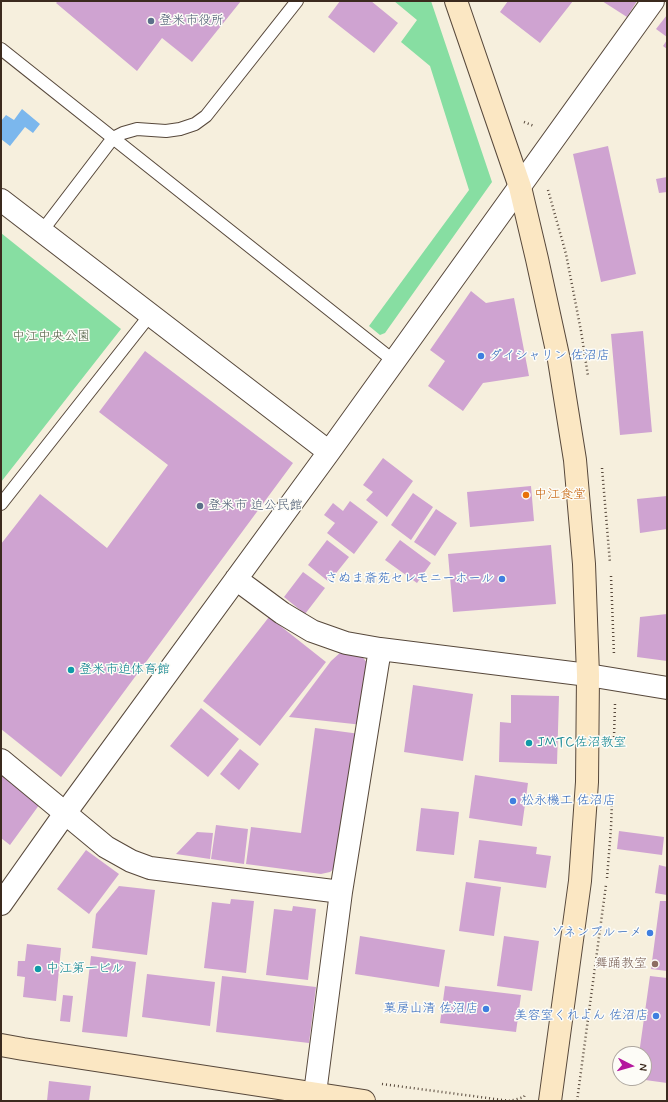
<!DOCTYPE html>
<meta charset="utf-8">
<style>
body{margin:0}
#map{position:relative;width:668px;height:1102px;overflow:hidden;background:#f6efdd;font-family:Mynerve,sans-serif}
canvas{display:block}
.frame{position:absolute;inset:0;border:2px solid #3b2a1e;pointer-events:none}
.north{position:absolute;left:612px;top:1046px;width:40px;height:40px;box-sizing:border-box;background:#fdfcf7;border:1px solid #afa8a0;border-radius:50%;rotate:96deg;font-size:11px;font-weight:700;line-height:16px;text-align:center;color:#3b2a1e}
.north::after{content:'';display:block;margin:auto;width:14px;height:18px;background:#b5179e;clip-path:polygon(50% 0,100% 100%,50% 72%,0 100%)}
</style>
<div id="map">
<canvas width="668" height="1102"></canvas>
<div class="frame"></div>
<div class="north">N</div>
</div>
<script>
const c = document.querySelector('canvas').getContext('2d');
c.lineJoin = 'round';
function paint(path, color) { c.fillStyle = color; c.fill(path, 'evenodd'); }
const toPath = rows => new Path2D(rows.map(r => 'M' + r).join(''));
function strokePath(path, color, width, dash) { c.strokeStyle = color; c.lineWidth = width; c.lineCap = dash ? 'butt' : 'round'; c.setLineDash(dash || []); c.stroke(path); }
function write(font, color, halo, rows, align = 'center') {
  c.font = font + ' Mynerve,"Klee One",sans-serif'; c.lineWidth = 3; c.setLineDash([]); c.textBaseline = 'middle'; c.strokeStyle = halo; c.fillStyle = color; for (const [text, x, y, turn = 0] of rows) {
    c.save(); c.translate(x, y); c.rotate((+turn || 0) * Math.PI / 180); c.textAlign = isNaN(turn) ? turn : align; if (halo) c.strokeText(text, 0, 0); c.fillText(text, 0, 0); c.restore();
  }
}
const green = toPath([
 [394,1,431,1,492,182,385,333,380,335,369,326,469,190,430,66,401,42,417,20],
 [1,233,121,329,1,482]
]);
const water = toPath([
 [22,109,40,124,33,133,25,127,10,146,1,139,1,121,6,115,14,120]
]);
const building = toPath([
 [58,1,241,1,192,62,162,38,137,71,56,3],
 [340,1,371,1,398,23,374,53,328,17],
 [508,1,573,1,540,43,500,12],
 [602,1,637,1,627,17],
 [667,15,667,37,656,29],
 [667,40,667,49,663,46],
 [608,146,636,274,601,282,573,154],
 [667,177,667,192,659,193,656,179],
 [471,291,486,303,514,298,529,376,483,383,463,411,428,386,445,361,430,350],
 [643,331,652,432,620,435,611,334],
 [145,351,293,463,61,777,1,729,1,544,40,494,107,548,168,465,99,412],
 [383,458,413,481,387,517,366,500,373,492,363,485],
 [531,486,534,521,470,527,467,492],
 [413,493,433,507,411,540,391,525],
 [667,496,667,529,640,533,637,499],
 [350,501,378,522,354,554,327,533,335,523,324,515,333,503,343,511],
 [436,509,457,523,435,556,414,542],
 [327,540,349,557,329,582,308,565],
 [400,540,431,563,417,583,385,560],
 [551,545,556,604,453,612,448,554],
 [303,572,325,588,305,614,284,597],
 [667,614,667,661,637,657,640,617],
 [269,617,326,662,260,746,203,701],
 [341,652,361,655,371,668,363,725,289,717,331,661],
 [413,685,473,694,463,761,404,752],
 [511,695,559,696,557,764,499,762,500,722,511,723],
 [201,708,239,739,208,777,170,746],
 [315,728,360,734,337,866,330,872,321,874,246,864,251,827,301,833],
 [240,749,259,764,239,790,220,774],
 [1,770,42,801,10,845,1,838],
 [475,775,528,783,522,826,469,818],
 [421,808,459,812,454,855,416,851],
 [216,825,248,829,244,864,211,859],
 [619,831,664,837,662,855,617,849],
 [197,832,213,833,210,859,176,854],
 [479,840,537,847,536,854,551,856,546,888,474,878],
 [86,850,119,874,89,914,57,889],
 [659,865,667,867,667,895,655,893],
 [466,882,501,887,494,936,459,931],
 [119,886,155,890,147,955,92,948,96,914],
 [231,899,254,901,246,973,204,968,212,902,230,904],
 [660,901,667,901,667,971,651,969],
 [293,906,316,909,308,980,266,975,274,909,292,911],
 [360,936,445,950,439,987,355,974],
 [504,936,539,941,532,991,497,986],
 [27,944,61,948,56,1001,23,997,25,977,17,976,18,961,25,961],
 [91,956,136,962,127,1037,82,1032],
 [147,974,215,982,210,1026,142,1017],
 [222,976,316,987,309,1043,216,1032],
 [650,976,667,978,667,1083,638,1079,644,1078,644,1054,639,1054],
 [445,986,521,995,516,1032,440,1023],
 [63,995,73,996,70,1022,60,1021],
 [49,1081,91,1086,89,1101,47,1101]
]);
const path = toPath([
 [524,122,534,126],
 [548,190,566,254,581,331,588,376],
 [602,468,610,563],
 [611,576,614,655],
 [614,737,615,704],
 [607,878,611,828,612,800],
 [382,1084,510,1101,524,1097,525,1094],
 [577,1101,606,885]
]);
const lane = toPath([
 [1,49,113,138,123,133,137,129,166,131,180,129,195,124,206,116,297,1],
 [42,231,113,138,394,361],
 [1,504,150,315]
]);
const street = toPath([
 [1,200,329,452],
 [236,579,282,613,312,631,346,643,380,649,588,675,667,688],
 [1,760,106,847,131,861,150,868,341,892],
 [1,904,66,812,329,452,653,1],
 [314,1101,341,892,380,649]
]);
const secondary = toPath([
 [456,1,520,187,537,259,559,360,575,460,584,564,588,675,587,782,580,881,550,1101],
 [1,1045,23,1049,364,1101]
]);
const markers = [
 [151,21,4,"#5c6f8a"],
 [481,356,4,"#3f7fe0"],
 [526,495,4,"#e8710a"],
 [200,506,4,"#5c6f8a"],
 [502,579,4,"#3f7fe0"],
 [71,670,4,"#0f9aa8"],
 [529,743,4,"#0f9aa8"],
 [513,801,4,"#3f7fe0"],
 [650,933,4,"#3f7fe0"],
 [655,964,4,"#8d6e63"],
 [38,969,4,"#0f9aa8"],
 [486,1009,4,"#3f7fe0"],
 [656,1016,4,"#3f7fe0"]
];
const serviceNames = [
 ["登米市役所",159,21],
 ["登米市 迫公民館",208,506]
];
const parkNames = [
 ["中江中央公園",51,337]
];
const shopNames = [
 ["ダイシャリン 佐沼店",489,356,"left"],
 ["さぬま斎苑セレモニーホール",494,579],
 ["松永機工 佐沼店",521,801,"left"],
 ["ゾネンブルーメ",642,933],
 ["菓房山清 佐沼店",478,1009],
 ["美容室くれよん 佐沼店",648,1016]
];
const foodNames = [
 ["中江食堂",534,495]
];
const cultureNames = [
 ["登米市迫体育館",79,670],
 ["JMTC佐沼教室",537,743],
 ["中江第一ビル",46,969]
];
const educationNames = [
 ["舞踊教室",647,964]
];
paint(green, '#87dea2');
paint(water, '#7bb7ed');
paint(building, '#cfa3d1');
strokePath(lane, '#57483b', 14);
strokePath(street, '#57483b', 24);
strokePath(secondary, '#57483b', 24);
strokePath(path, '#57483b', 2.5, [1, 3]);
strokePath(lane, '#fff', 12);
strokePath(street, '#fff', 22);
strokePath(secondary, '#fbe7c3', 22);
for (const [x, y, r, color] of markers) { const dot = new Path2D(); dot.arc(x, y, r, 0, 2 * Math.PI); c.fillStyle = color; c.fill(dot); strokePath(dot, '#fdfcf7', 1.5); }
write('13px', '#4e5e75', '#fdfcf7', serviceNames, 'left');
write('13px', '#526046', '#fdfcf7', parkNames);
write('13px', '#366cbe', '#fdfcf7', shopNames, 'right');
write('13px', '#c56008', '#fdfcf7', foodNames, 'left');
write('13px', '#0d838f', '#fdfcf7', cultureNames, 'left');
write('13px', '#785e54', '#fdfcf7', educationNames, 'right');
</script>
